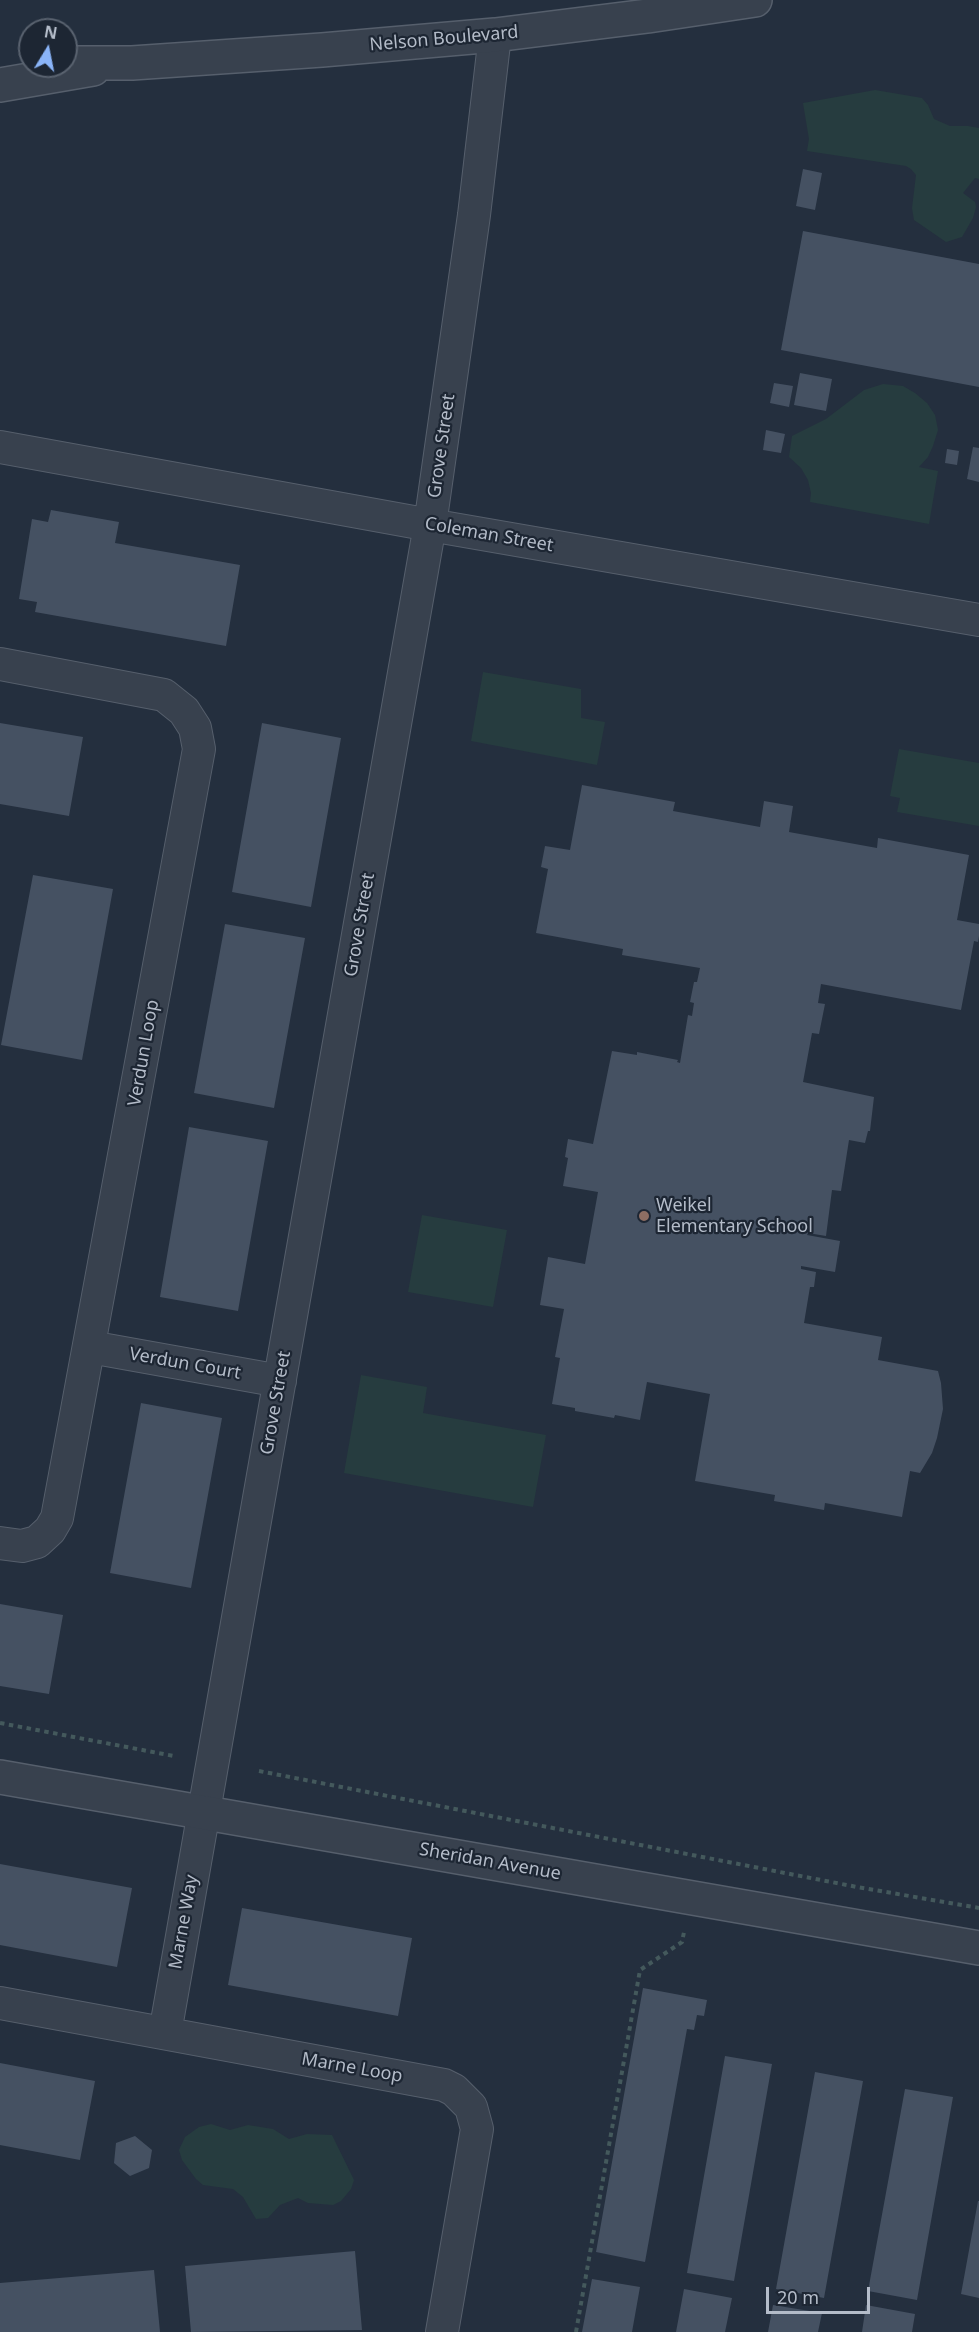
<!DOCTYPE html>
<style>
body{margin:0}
#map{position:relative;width:979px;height:2332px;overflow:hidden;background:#242f3e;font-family:"Noto Sans",sans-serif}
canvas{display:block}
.north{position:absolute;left:18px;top:18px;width:60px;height:60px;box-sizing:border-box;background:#1d2633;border:2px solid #59626f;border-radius:50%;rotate:10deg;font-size:16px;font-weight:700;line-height:24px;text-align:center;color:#b4bcc9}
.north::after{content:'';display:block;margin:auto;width:21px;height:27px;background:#8ab4f8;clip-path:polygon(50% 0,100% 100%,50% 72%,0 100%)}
.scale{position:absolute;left:766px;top:2287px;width:104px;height:27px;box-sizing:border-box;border:3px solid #b4bcc9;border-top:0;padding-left:8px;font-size:18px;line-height:21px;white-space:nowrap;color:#b4bcc9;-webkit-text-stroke:4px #1d2633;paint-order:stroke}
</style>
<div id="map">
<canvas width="979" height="2332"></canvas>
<div class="north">N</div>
<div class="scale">20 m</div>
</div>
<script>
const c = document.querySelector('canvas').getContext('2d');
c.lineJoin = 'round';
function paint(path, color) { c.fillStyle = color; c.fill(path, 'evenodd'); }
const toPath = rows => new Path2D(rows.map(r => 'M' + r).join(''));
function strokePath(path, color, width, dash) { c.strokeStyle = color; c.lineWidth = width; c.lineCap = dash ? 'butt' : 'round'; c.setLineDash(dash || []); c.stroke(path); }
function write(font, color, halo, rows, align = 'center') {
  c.font = font + ' "Noto Sans",sans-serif'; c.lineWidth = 4.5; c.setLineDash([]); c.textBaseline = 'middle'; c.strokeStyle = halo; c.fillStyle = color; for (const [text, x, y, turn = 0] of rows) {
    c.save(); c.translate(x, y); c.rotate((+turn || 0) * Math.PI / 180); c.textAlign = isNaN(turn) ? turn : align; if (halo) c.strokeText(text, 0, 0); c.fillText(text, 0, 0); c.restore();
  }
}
const green = toPath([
 [875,90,922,98,928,105,934,119,950,126,968,126,979,128,979,179,975,178,963,193,975,202,976,207,973,218,962,237,946,242,914,220,912,208,916,175,911,169,906,166,807,151,809,139,803,103],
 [883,384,903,386,915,393,927,403,935,415,938,430,933,446,928,457,919,467,938,471,929,524,810,502,811,493,808,480,801,468,789,457,792,436,826,419,864,390],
 [483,672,581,689,581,718,605,722,597,765,471,741],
 [899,749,979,763,979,826,897,812,900,798,890,796],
 [422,1215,507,1230,493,1307,408,1292],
 [361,1375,427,1387,423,1413,546,1435,533,1507,344,1473],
 [211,2124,230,2130,248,2125,273,2129,289,2139,307,2134,332,2135,354,2180,351,2189,341,2201,333,2205,308,2203,298,2198,280,2205,268,2218,256,2219,243,2197,233,2189,203,2185,196,2179,182,2160,179,2150,185,2137,199,2127]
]);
const building = toPath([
 [803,169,822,173,815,210,796,206],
 [803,231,979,264,979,387,781,350],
 [800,373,832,379,826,411,794,405],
 [774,383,793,386,789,407,770,403],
 [766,430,785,434,781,453,763,450],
 [973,447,979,448,979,482,967,479],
 [947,449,959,451,957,465,945,463],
 [51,510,119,522,115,543,240,565,226,646,35,612,37,602,19,599,32,519,48,522],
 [0,723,83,737,69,816,0,804],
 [262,723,341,738,311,907,232,892],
 [582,785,675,802,673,811,760,827,764,801,793,806,789,832,877,848,878,838,969,855,957,920,979,924,979,936,978,942,974,941,961,1010,821,984,818,1003,825,1004,819,1034,812,1033,803,1082,874,1097,870,1131,868,1131,865,1143,849,1140,841,1191,832,1190,826,1236,808,1233,807,1235,840,1241,835,1272,801,1266,801,1269,816,1272,814,1287,810,1287,804,1323,882,1337,878,1360,938,1371,941,1383,943,1409,937,1438,932,1453,920,1473,910,1471,902,1517,825,1503,824,1510,774,1501,775,1495,695,1481,710,1394,647,1382,640,1420,615,1415,614,1418,575,1411,575,1408,552,1404,560,1358,555,1357,564,1309,540,1305,548,1257,585,1264,598,1192,563,1186,568,1158,565,1157,568,1139,593,1144,612,1051,637,1055,637,1052,678,1060,677,1062,680,1063,688,1015,692,1016,694,1003,690,1002,694,982,697,982,700,968,622,955,623,949,536,933,548,869,541,867,545,846,570,850],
 [33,875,113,889,82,1060,1,1045],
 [225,924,305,938,274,1108,194,1093],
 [189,1127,268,1141,238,1311,160,1297],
 [141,1403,222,1418,191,1588,110,1573],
 [0,1604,63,1615,49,1694,0,1686],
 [0,1864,132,1888,117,1967,0,1945],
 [242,1908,412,1938,398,2016,228,1985],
 [643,1988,707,2000,704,2016,697,2015,694,2030,687,2029,645,2262,596,2252],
 [725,2056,772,2064,734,2281,687,2273],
 [0,2063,95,2081,80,2160,0,2145],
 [815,2072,863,2081,824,2298,776,2289],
 [905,2089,953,2097,917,2300,868,2291],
 [135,2136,152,2150,149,2168,130,2176,114,2163,116,2143],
 [978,2201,979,2201,979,2298,961,2294],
 [355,2251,362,2330,191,2332,185,2266],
 [154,2270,160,2332,0,2332,0,2283],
 [592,2279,640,2287,632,2332,582,2332],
 [684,2289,732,2298,725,2332,676,2332],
 [773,2305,822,2313,818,2332,768,2332],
 [866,2305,915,2314,912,2332,862,2332]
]);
const path = toPath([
 [0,1723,174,1756],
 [259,1771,857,1887,979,1908],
 [576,2332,640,1970,682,1942,684,1932]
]);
const minor = toPath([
 [0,447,430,525,979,620],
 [0,664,164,695,184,711,195,728,199,749,57,1518,50,1530,37,1542,22,1546,0,1543],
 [90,1347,280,1381],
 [0,2003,444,2085,454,2090,471,2107,477,2129,442,2332],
 [165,2033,430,525,474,215,495,35]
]);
const tertiary = toPath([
 [66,63,132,63,322,50,495,35,648,16,755,0],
 [0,85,93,69],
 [0,1777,979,1948]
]);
const markers = [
 [644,1216,6,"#8d6e63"]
];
const streetNames = [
 ["Nelson Boulevard",444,39,-5],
 ["Grove Street",442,446,-82],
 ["Coleman Street",489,535,10],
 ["Grove Street",360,925,-80],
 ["Verdun Loop",144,1053,-80],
 ["Verdun Court",185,1364,10],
 ["Grove Street",276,1403,-80],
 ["Sheridan Avenue",490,1862,10],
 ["Marne Way",184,1922,-80],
 ["Marne Loop",352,2068,10]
];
const poiNames = [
 ["Weikel",656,1206],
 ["Elementary School",656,1227]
];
paint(green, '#263c3f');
paint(building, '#455162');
strokePath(minor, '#565f6c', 34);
strokePath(tertiary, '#565f6c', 36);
strokePath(path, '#44595c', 4, [4.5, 4.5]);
strokePath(minor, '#38414e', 32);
strokePath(tertiary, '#38414e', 33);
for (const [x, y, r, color] of markers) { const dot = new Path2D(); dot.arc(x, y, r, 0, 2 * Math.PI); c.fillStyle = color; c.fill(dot); strokePath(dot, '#1d2633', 2); }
write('18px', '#b4bcc9', '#1d2633', streetNames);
write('18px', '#b4bcc9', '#1d2633', poiNames, 'left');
</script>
